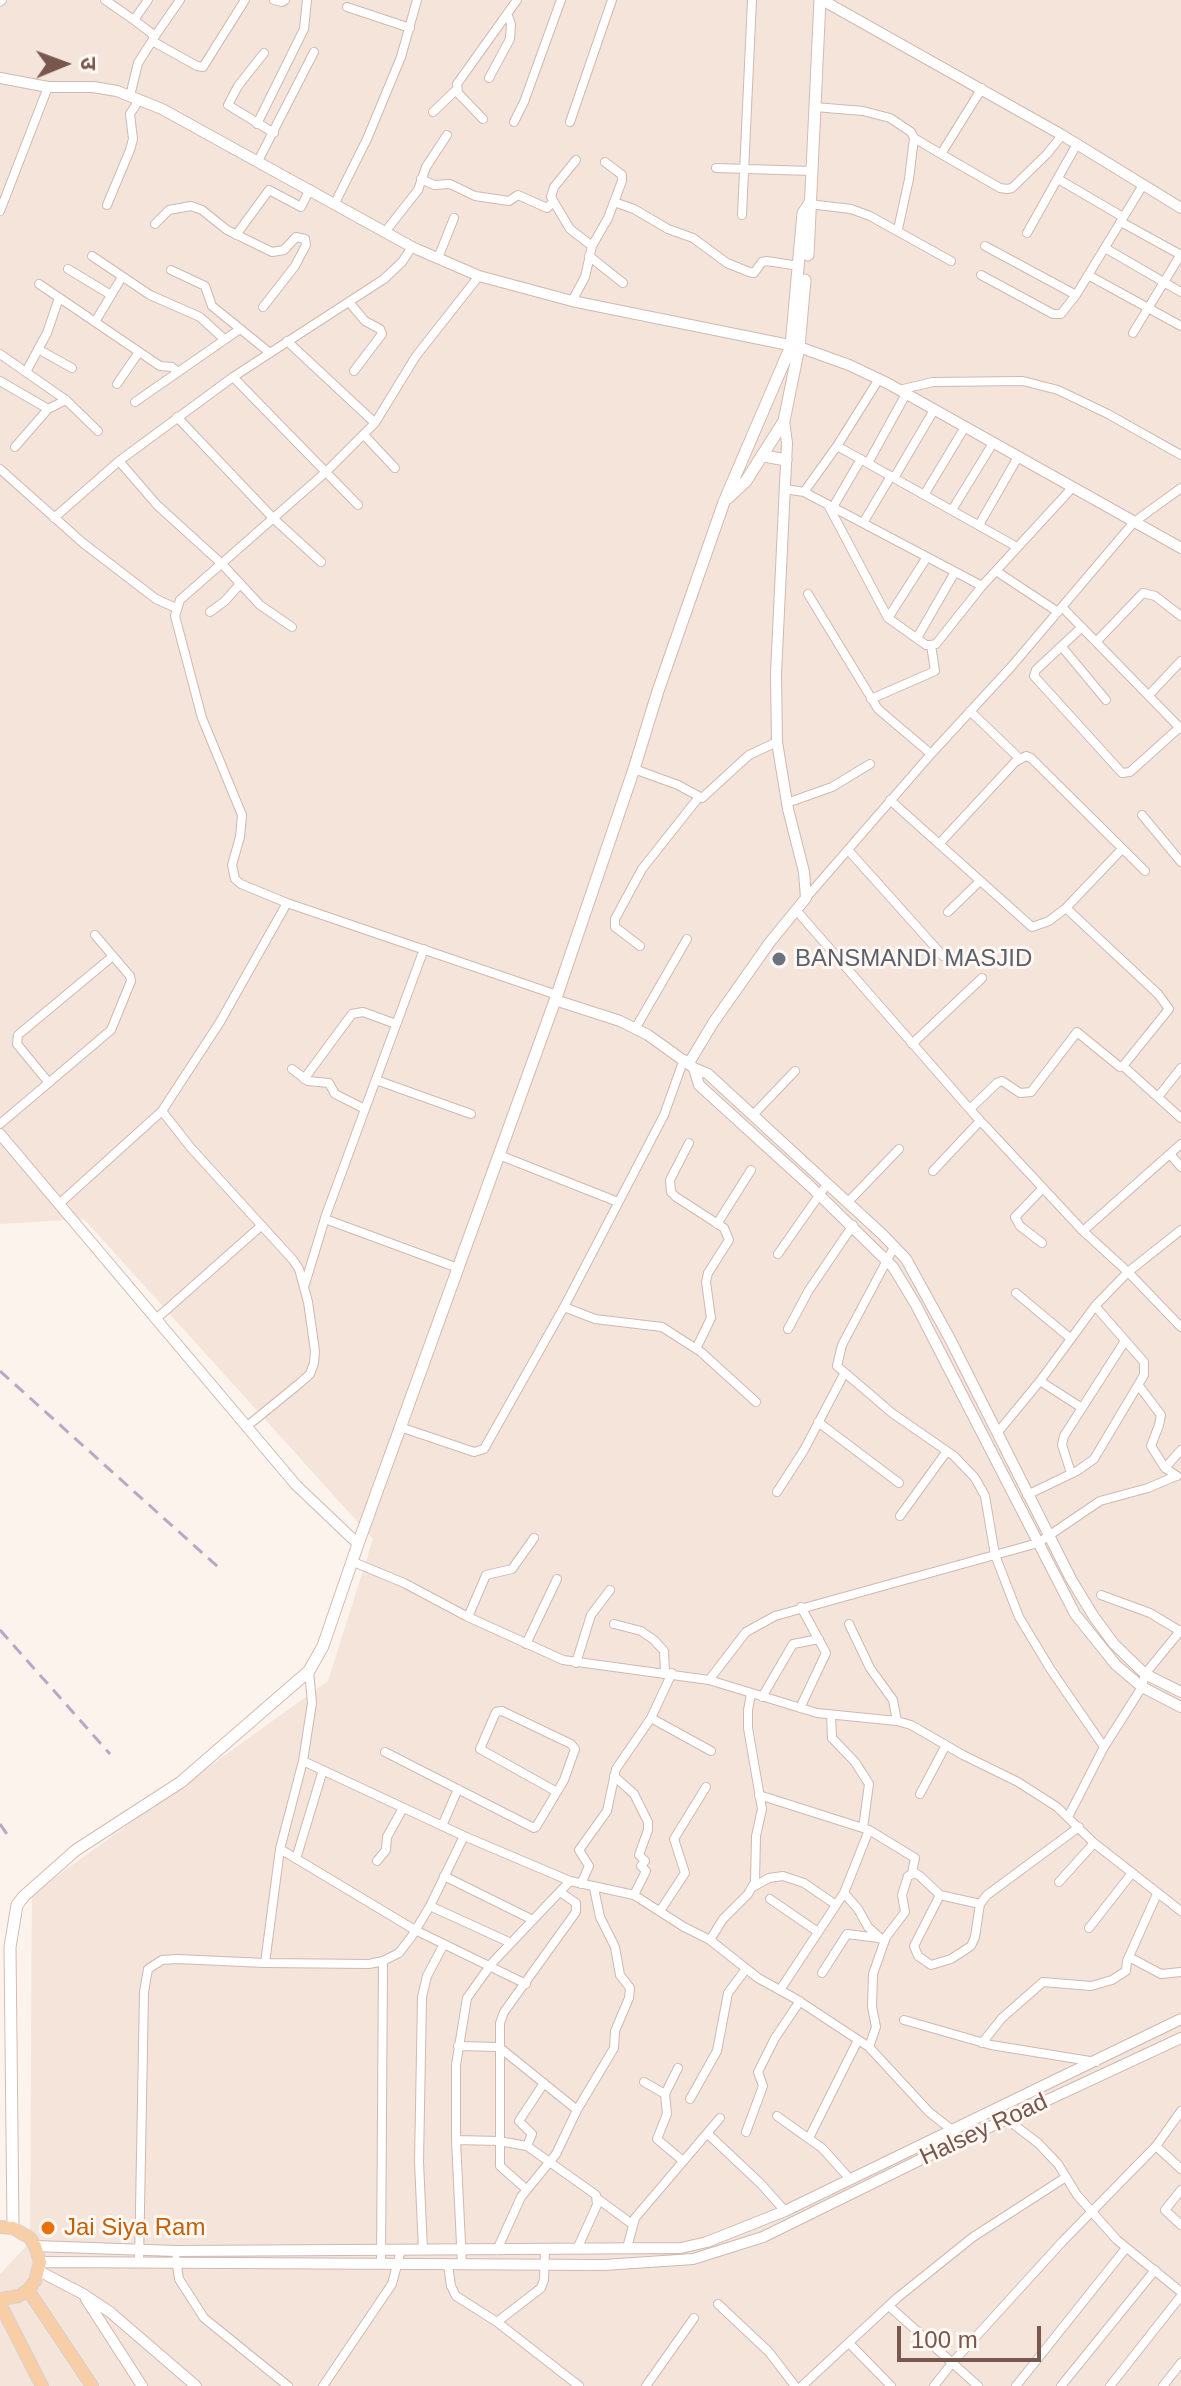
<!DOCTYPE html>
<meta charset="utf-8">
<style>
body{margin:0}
#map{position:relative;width:1181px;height:2386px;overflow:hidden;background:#fcf3ec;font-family:Helvetica,"Noto Sans Devanagari",sans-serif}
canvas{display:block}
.north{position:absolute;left:24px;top:24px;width:80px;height:80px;-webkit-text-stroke:6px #fff8f3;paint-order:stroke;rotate:89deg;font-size:22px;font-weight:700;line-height:32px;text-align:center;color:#78574e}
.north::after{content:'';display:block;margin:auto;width:28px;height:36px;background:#78574e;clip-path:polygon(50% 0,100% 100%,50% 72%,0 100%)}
.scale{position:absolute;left:897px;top:2326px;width:144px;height:36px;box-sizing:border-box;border:4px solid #78574e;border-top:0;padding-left:10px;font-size:24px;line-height:28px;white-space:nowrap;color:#78574e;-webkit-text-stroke:6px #fff8f3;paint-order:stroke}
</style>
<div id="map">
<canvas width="1181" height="2386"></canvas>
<div class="north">उ</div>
<div class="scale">100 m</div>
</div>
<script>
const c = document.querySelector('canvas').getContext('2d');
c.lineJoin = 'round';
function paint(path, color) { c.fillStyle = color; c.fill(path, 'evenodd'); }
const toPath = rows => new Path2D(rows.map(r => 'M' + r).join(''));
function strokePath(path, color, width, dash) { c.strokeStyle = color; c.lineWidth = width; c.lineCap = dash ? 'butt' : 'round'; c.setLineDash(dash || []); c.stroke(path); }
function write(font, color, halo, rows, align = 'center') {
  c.font = font + ' Helvetica,sans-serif'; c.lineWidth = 6; c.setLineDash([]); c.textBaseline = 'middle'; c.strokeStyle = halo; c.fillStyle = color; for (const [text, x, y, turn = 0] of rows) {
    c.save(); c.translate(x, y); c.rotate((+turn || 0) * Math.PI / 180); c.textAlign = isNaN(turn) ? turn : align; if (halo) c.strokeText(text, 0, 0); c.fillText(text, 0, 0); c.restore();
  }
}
const residential = toPath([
 [0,0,1181,0,1181,2386,0,2386,0,2274,30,2242,32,1894,328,1681,373,1539,84,1219,0,1224]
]);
const minor = toPath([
 [105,0,134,20,148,0],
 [274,0,282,2,285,0],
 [0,2,2,0],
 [347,7,410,28],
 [134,20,155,36,153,39],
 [155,36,180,0],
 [264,53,238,86,228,105,274,133],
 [489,78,510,39,511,24,508,16],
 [130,96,138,63,152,41,197,66,203,67,245,0],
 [815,107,863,111,890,118,911,132,914,138,909,179,898,229],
 [433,112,457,89],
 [483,119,458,93,457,84,517,0],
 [514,122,524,102,561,0],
 [570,122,612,0],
 [257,124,304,29,307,0],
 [914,138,941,154,982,88],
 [941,154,1000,188,1007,189,1012,188,1047,154,1062,135],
 [576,160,554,187,551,197,570,229,592,246],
 [258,161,314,52],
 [716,168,811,171],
 [421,179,434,185,450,184,475,196,509,201,518,195,547,208,553,202],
 [1058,179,1123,217],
 [614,202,634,209,668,229,693,238,727,263,749,272,754,273,762,262,767,261,799,266],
 [335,203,367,139,401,57,417,0],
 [809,204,851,209,870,216,951,261],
 [107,205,130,150,133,139,130,114,139,100],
 [0,211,48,87],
 [742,215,752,0],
 [1121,222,1181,255],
 [155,224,169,210,191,206,202,210,227,230,272,252,284,250,296,237,305,239,306,245,295,266,263,307],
 [385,232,418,190,426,167,447,135],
 [1027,233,1077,144],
 [236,235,269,190,301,207,310,189],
 [985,246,1076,295],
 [1105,248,1181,292],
 [92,256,150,295,200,317,224,339],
 [589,256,623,283],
 [438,258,454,218],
 [68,269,111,295],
 [171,270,205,286,212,306,270,353],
 [981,275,1053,314,1061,314,1076,295,1143,185],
 [1088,275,1181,326],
 [479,276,416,356,375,423,327,471,180,600,175,616,202,718,242,815,240,837,232,865,235,879,241,884,287,903,557,995],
 [39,284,160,366,172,367,178,372],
 [572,301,585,277,592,246,608,218,622,181,622,175,605,162],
 [349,302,365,321,380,329,382,334,354,371],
 [95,322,122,277],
 [1133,333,1181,254],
 [287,341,375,423],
 [38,349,72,368],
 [0,354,66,400,98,431],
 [27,370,47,333,59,298],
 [233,377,358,505],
 [0,381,48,409],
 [117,384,139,352],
 [899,390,933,382,1023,381,1058,390,1108,414,1181,455],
 [135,402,240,329],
 [177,417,274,519,321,562],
 [364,435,395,468],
 [837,446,1017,547],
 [15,447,48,409,66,400],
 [119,461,157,505,222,564,260,605,292,627],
 [868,463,906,394],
 [0,469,83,543,156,599,176,608],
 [894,478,934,410],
 [785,489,804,492,982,586],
 [804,492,837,446,879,379],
 [924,495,965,427],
 [828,505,888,618,926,645,931,645,936,644,982,586,1072,488],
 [833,507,861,459],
 [952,510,993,443],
 [54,518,119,461,233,377,384,279,402,262,412,247],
 [863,523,891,476],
 [979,525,1018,457],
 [996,571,1058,612],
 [808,594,878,709,931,754],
 [1062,607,1181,729],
 [210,612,225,601,240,584],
 [888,618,927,557],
 [1082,627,1036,670,1034,676,1122,773,1130,772,1180,727],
 [917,638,955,572],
 [1096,642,1143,593,1155,596,1181,616],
 [1062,647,1106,700],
 [1149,695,1181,661],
 [871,699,935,671,931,645],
 [970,711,1020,759],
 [634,769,678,785,702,798,749,755,777,742],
 [890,800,1032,927,1049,921,1066,908,1122,849],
 [787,803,832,787,870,764],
 [1142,815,1181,862],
 [939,844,1015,762,1026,756,1031,758,1145,871],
 [849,851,943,956],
 [806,898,931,754,1011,667,1134,522,1181,488],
 [1066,908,1158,994,1169,1009,1123,1066,1181,1118],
 [796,910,974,1114,1083,1231,1128,1272,1181,1327],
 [948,912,979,882],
 [640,946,615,927,615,919,642,869,699,797],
 [635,1029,687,939],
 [912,1044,982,978],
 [292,1069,308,1081,329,1083,335,1094,365,1109],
 [304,1079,352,1014,363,1012,396,1024],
 [376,1080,471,1114],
 [49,1083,17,1044,18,1035,113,956],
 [1158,1097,1181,1068],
 [970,1109,997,1083,1002,1081,1020,1093,1031,1092,1077,1032,1120,1067],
 [162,1111,220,1022,287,903],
 [753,1115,795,1071],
 [0,1124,111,1030,131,981,130,976,95,935],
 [689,1143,670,1180,671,1192,676,1197,724,1228,729,1240,708,1273,706,1282,711,1318,696,1349],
 [1170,1154,1181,1167],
 [499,1155,618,1202],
 [933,1171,980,1121],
 [847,1203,899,1149],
 [59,1204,162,1111,191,1148,293,1260,299,1269,308,1302,315,1351,314,1363,310,1374,300,1383,246,1427],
 [325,1219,458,1268],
 [717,1224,751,1170],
 [1083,1231,1181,1144],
 [1042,1243,1020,1226,1015,1217,1043,1188],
 [894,1247,842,1345,837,1366,892,1413,954,1456,975,1478,985,1496,995,1555,1019,1617,1051,1670,1104,1747],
 [778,1254,827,1184],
 [305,1284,326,1215,424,949],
 [1016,1293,1070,1338],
 [564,1307,595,1319,662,1327,701,1352,756,1402],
 [156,1319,261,1226],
 [788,1329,809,1290,853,1225],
 [1040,1381,1082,1408],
 [1139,1386,1161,1415,1159,1425,1151,1446,1165,1468,1177,1476],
 [818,1422,899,1483],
 [400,1427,474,1452,484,1449,564,1307,664,1115,684,1059],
 [998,1432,1040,1381,1095,1306,1128,1272,1181,1230],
 [1165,1468,1181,1450],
 [1071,1473,1062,1445,1064,1436,1125,1341],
 [777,1492,804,1450,844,1374],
 [1027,1495,1077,1471,1094,1459,1144,1375,1144,1362,1095,1306],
 [900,1516,947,1451],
 [351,1561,404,1583,468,1617,563,1660,709,1680,817,1713,897,1721,911,1725,963,1755,1018,1782,1057,1807,1094,1843,1181,1911],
 [1101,1595,1150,1613,1180,1631],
 [468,1617,486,1575,512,1569,534,1538],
 [614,1624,641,1631,654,1640,664,1651,665,1672],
 [849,1624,870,1668,893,1700,897,1721],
 [526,1644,557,1579],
 [576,1663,591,1615,610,1590],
 [709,1680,746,1632,775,1616,1038,1543,1100,1501,1148,1488,1176,1476],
 [762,1697,793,1644,819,1639],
 [800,1708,826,1653,801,1607],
 [831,1715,832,1738,855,1762,869,1784,863,1828],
 [651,1718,711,1751],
 [385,1752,534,1828,536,1827,564,1780,575,1749,571,1744,502,1711,496,1712,480,1749,557,1792],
 [303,1761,464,1836,570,1881,492,1963,467,1998,456,2065,456,2140,462,2265],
 [614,1776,634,1794,648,1822,648,1830,639,1855,645,1861,641,1866,646,1871,634,1895],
 [920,1794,946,1745],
 [759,1795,869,1830,915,1858,912,1873],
 [1068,1817,1104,1747,1142,1687,1145,1674,1181,1630],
 [442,1826,458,1789],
 [280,1849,415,1930,526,1984],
 [296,1859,323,1770],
 [377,1861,386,1850,387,1837,403,1808],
 [444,1876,533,1920],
 [570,1881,634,1895,684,1927,710,1940,758,1978,796,1999,869,2047,929,2112,952,2130,959,2141],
 [1059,1882,1094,1843],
 [581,1884,589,1866,579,1850,607,1811,616,1769,651,1718,672,1673],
 [753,1887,769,1878,783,1876,804,1883,836,1905],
 [844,1893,858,1909,868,1927,881,1939],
 [940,1895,914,1946,918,1956,931,1965,951,1959,971,1946,975,1937,980,1904,987,1895,1079,1827],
 [770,1899,818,1932],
 [430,1906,511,1943],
 [660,1911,685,1873,674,1839,706,1787],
 [1089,1928,1132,1873],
 [710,1940,723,1919,748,1894,755,1882,756,1836,762,1809,748,1728,748,1710,751,1694],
 [1129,1957,1161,1974,1181,1972],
 [265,1963,280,1849,303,1761,312,1703,309,1671],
 [822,1973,847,1934,879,1938],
 [780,1990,844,1893,869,1830],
 [904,2020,991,2045,1096,2062],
 [982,2043,1002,2018,1043,1982,1091,1986,1112,1980,1126,1971,1127,1961,1157,1894],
 [458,2046,499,2047,577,2110],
 [869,2047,876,2027,872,2007,873,1974,886,1937,905,1912,902,1895,908,1876,915,1873,920,1876,940,1895,980,1904],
 [678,2068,665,2094,667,2114,657,2139,683,2161],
 [644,2082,665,2094],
 [690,2099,717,2051,728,1993,746,1969],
 [996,2111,1038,2143,1058,2164,1077,2195,1117,2240,1181,2292],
 [777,2116,822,2148,850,2179],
 [746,2132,763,2086,758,2072,775,2038,800,2001],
 [708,2134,761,2184,785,2211],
 [809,2138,858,2040],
 [456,2140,499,2141,527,2146,596,2195,597,2205,577,2249],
 [527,2146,532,2134,519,2121,544,2083],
 [1156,2146,1181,2169],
 [526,2189,500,2166,500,2023,504,2012,576,1912,576,1903,560,1892],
 [1181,2190,1165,2210,1181,2225],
 [598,2199,632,2224],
 [627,2248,635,2218,720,2118],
 [423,2250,419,2162,422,1997,427,1976,444,1944],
 [497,2250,521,2197,556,2154,577,2110,614,2048,615,2031,629,1998,630,1988,620,1975,615,1947,600,1917,594,1888],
 [176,2259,179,2279,204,2318,288,2386],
 [139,2263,144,1992,148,1969,162,1960,177,1959,265,1963,369,1964,383,1961,399,1953,412,1936,430,1906,464,1836],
 [381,2264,383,1961],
 [448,2265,451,2286,456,2296,497,2322,579,2386],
 [718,2304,769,2352,795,2386],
 [889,2306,978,2386],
 [497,2322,541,2288,544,2280,545,2249],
 [849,2343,891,2386],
 [323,2386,392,2284,401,2250],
 [646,2386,694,2318],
 [802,2386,897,2298,973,2237,1066,2177],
 [934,2386,952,2363,1062,2242,1156,2146,1181,2111],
 [1016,2386,1126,2248],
 [1061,2386,1155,2270],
 [1110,2386,1181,2296],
 [1163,2386,1181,2363]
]);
const tertiary = toPath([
 [822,0,1062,135,1181,208],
 [0,78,48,87,93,87,117,91,162,109,412,247,479,276,572,301,799,347,849,365,887,383,1181,548],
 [555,1000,620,1021,648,1035,694,1068,708,1074,883,1235,906,1259,950,1339,1071,1579,1094,1617,1114,1644,1145,1674,1181,1692],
 [689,1063,713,1023,770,942,806,898,804,872,788,809,777,742,776,674,787,443,784,421],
 [694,1068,699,1085,809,1185,893,1267,916,1305,1075,1614,1116,1665,1142,1687,1181,1707],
 [0,1134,296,1485,358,1544],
 [35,2246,176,2251,681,2248,707,2242,785,2211,1181,2019],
 [40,2262,604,2265,693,2259,763,2237,938,2151,1181,2038],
 [39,2271,83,2294,110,2312,196,2386],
 [86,2299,142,2386]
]);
const secondary = toPath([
 [808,255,820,0],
 [764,456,786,460],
 [728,498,746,481,784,421,799,347,805,280],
 [13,2228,10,1947,17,1905,24,1896,76,1850,181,1782,309,1671,323,1646,358,1544,557,995,634,769,658,691,724,502,791,346,803,213,809,204]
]);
const primary = toPath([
 [0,2227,13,2228,30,2238,35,2246,40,2262,35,2281,28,2290,19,2296,0,2299],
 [28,2290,92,2386],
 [0,2304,42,2386]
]);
const rail = toPath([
 [0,1371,218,1567],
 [0,1630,110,1754],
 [0,1824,11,1840]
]);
const markers = [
 [779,959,8,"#6b7280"],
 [48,2228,8,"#e8710a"]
];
const worshipNames = [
 ["BANSMANDI MASJID",795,959]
];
const streetNames = [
 ["Halsey Road",984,2130,-25]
];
const foodNames = [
 ["Jai Siya Ram",64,2228]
];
paint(residential, '#f4e4da');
strokePath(minor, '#cfb9b0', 10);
strokePath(tertiary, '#cfb9b0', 12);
strokePath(secondary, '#d4bbb1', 13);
strokePath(primary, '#d9d0cd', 14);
strokePath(minor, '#fff', 8);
strokePath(tertiary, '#fff', 10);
strokePath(secondary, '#fff', 11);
strokePath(primary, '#f8cea7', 12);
strokePath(rail, '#b5a9c7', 3, [12, 8]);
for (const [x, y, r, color] of markers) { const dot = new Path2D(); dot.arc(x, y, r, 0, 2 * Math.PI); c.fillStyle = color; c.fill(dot); strokePath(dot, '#fff8f3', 3); }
write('24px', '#5b616d', '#fff8f3', worshipNames, 'left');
write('24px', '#78574e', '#fff8f3', streetNames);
write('24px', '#c56008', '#fff8f3', foodNames, 'left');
</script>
